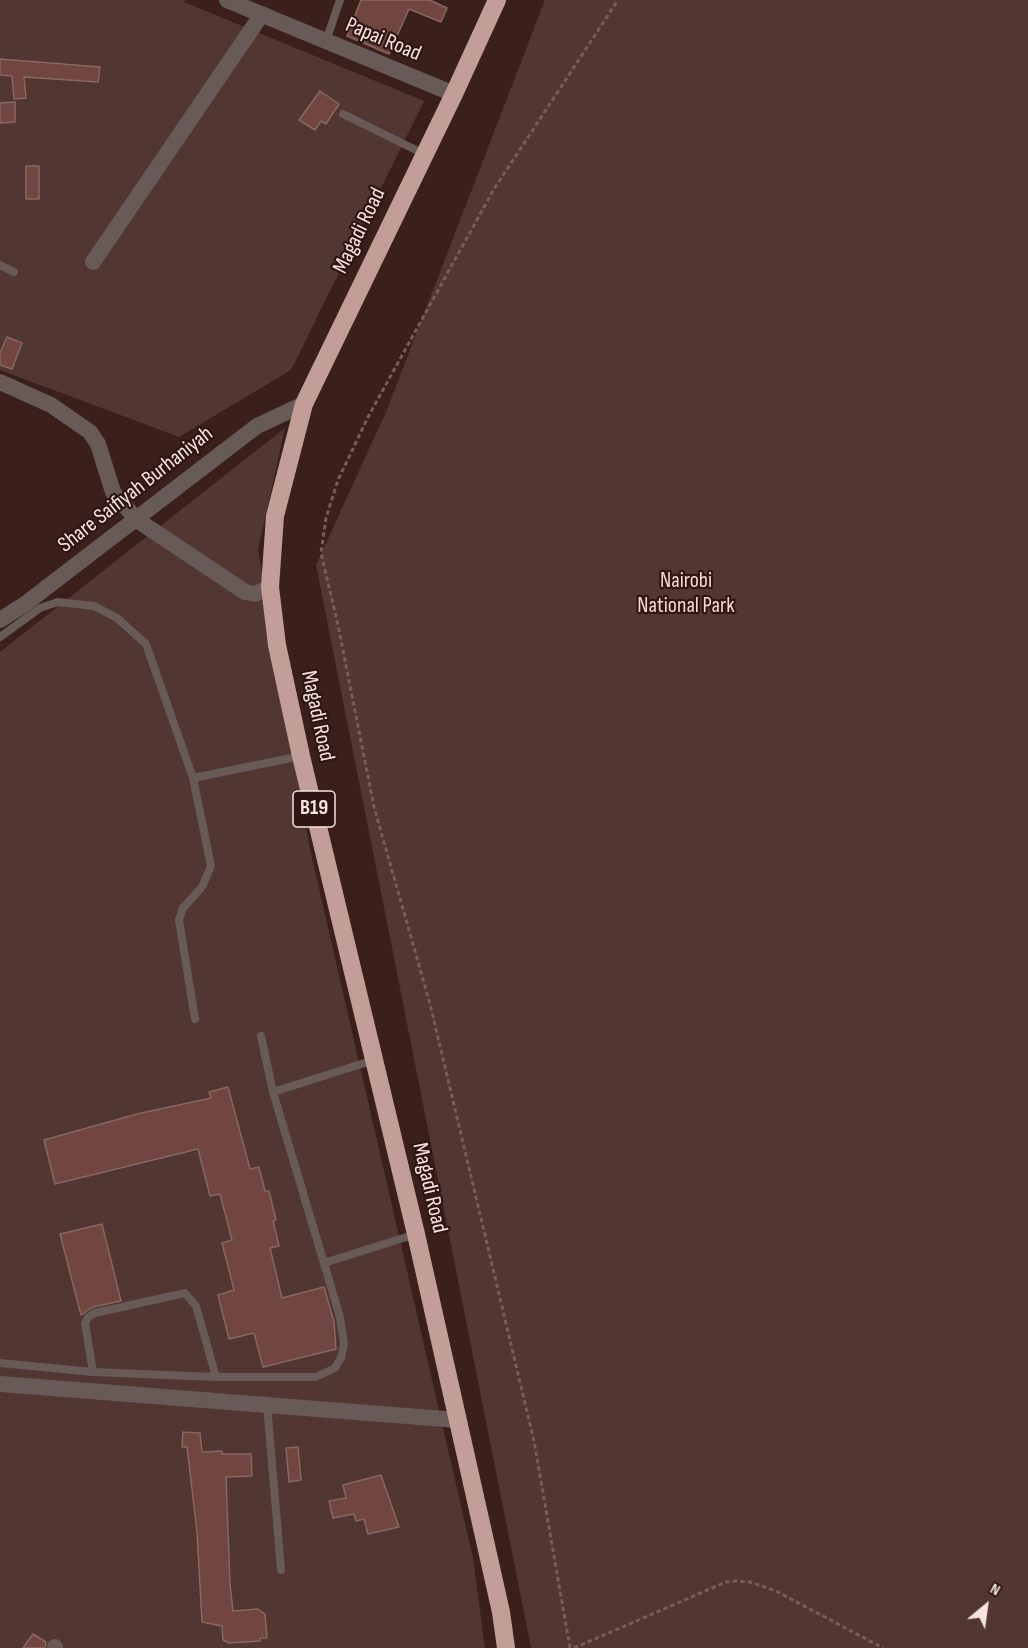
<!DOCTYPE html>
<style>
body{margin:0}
#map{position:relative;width:1028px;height:1648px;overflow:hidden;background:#3a1f1b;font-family:"Sofia Sans Condensed",sans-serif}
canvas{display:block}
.north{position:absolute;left:956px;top:1576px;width:60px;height:60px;-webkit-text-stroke:4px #2f1612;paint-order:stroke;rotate:29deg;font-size:16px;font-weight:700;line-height:24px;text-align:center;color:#f6e4e0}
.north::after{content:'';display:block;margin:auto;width:21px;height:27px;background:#f6e4e0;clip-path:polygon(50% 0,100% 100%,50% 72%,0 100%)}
</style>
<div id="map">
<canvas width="1028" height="1648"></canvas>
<div class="north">N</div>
</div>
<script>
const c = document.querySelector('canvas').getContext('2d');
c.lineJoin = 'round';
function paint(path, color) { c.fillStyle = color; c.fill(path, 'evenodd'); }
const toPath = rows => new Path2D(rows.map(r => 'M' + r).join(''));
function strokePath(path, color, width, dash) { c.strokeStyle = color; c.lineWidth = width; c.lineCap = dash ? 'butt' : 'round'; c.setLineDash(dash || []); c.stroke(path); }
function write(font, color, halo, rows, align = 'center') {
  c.font = font + ' "Sofia Sans Condensed",sans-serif'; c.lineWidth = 4.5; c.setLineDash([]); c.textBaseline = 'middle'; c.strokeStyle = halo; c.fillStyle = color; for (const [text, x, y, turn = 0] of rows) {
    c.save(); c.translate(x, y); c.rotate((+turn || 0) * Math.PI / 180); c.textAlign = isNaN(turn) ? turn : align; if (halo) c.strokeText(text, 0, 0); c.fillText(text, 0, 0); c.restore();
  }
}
const green = toPath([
 [0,0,185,0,184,2,424,101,291,370,179,437,0,370],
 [545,0,1028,0,1028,1648,531,1648,316,565,386,412],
 [285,428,258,550,310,849,473,1558,485,1648,0,1648,0,652]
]);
const building = toPath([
 [361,0,430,0,447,8,441,22,409,9,389,54,347,36,361,0],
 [0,59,100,67,98,82,24,77,26,98,14,99,12,76,0,75,0,59],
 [320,91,339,104,326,124,321,121,315,130,299,120,320,91],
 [15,102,15,122,0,123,0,103,15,102],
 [26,166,39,166,39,199,26,199,26,166],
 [7,337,22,343,12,369,0,365,0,353,7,337],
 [228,1087,250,1169,259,1167,265,1191,269,1191,276,1220,273,1221,279,1246,270,1248,282,1298,324,1287,334,1322,336,1349,263,1367,254,1333,229,1339,218,1295,234,1290,222,1243,232,1240,220,1194,210,1196,198,1149,55,1184,44,1140,137,1114,211,1098,209,1092,228,1087],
 [102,1224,121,1301,93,1307,81,1315,60,1234,102,1224],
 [183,1432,200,1433,202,1452,222,1451,222,1454,251,1454,252,1476,226,1477,230,1584,233,1611,258,1609,265,1614,267,1638,260,1638,260,1641,229,1643,223,1640,222,1626,202,1622,197,1532,187,1447,182,1447,183,1432],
 [298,1447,301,1480,289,1482,286,1448,298,1447],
 [381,1475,399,1527,368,1534,364,1519,356,1521,354,1514,333,1518,329,1501,346,1498,343,1485,381,1475],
 [33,1634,46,1642,45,1648,23,1648,33,1634]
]);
const path = toPath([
 [570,1648,534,1441,430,1004,374,807,338,625,321,553,326,518,338,480,368,417,494,189,618,0],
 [574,1648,726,1582,736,1581,750,1582,776,1591,883,1648]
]);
const lane = toPath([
 [326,41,340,0],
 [343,114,424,154],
 [0,265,14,272],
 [0,637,40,608,58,602,94,606,117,618,146,644,193,778],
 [195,1019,179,920,183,908,202,887,211,866,193,778,301,756],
 [273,1092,374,1060],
 [324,1263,416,1234],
 [0,1363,93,1372,216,1377,316,1377,335,1368,341,1358,344,1344,340,1317,273,1092,261,1036],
 [93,1372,85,1323,88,1317,95,1313,185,1293,196,1306,216,1377],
 [267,1404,281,1570]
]);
const street = toPath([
 [227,0,454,94],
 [93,262,262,14],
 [0,382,51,405,90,432,98,444,113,492,137,520,245,592,255,594,270,587],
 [0,620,25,604,257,426,304,404],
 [0,1384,457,1420],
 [55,1648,55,1647]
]);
const highway = toPath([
 [497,0,454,94,304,404,275,516,270,587,277,645,301,756,416,1234,501,1612,506,1648]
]);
const shields = [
 [314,809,42]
];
const shieldNames = [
 ["B19",314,809]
];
const streetNames = [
 ["Papai Road",383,40,23],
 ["Magadi Road",360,231,-64],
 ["Share Saifiyah Burhaniyah",136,490,-38],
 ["Magadi Road",317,716,78],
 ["Magadi Road",429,1188,77]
];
const parkNames = [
 ["Nairobi",686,581],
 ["National Park",686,606]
];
paint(green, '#523631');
paint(building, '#714640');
strokePath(building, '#876762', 1.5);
strokePath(path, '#755d59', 3, [4.5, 3]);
strokePath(lane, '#685a57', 8);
strokePath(street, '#685a57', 16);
strokePath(highway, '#c19e98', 18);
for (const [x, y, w] of shields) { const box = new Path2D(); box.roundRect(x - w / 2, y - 18, w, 36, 4.5); c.fillStyle = '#2f1612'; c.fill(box); strokePath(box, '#f6e4e0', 1.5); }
write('bold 21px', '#f6e4e0', null, shieldNames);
write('22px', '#f6e4e0', '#2f1612', streetNames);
write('22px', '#f7d7d2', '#2f1612', parkNames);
</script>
